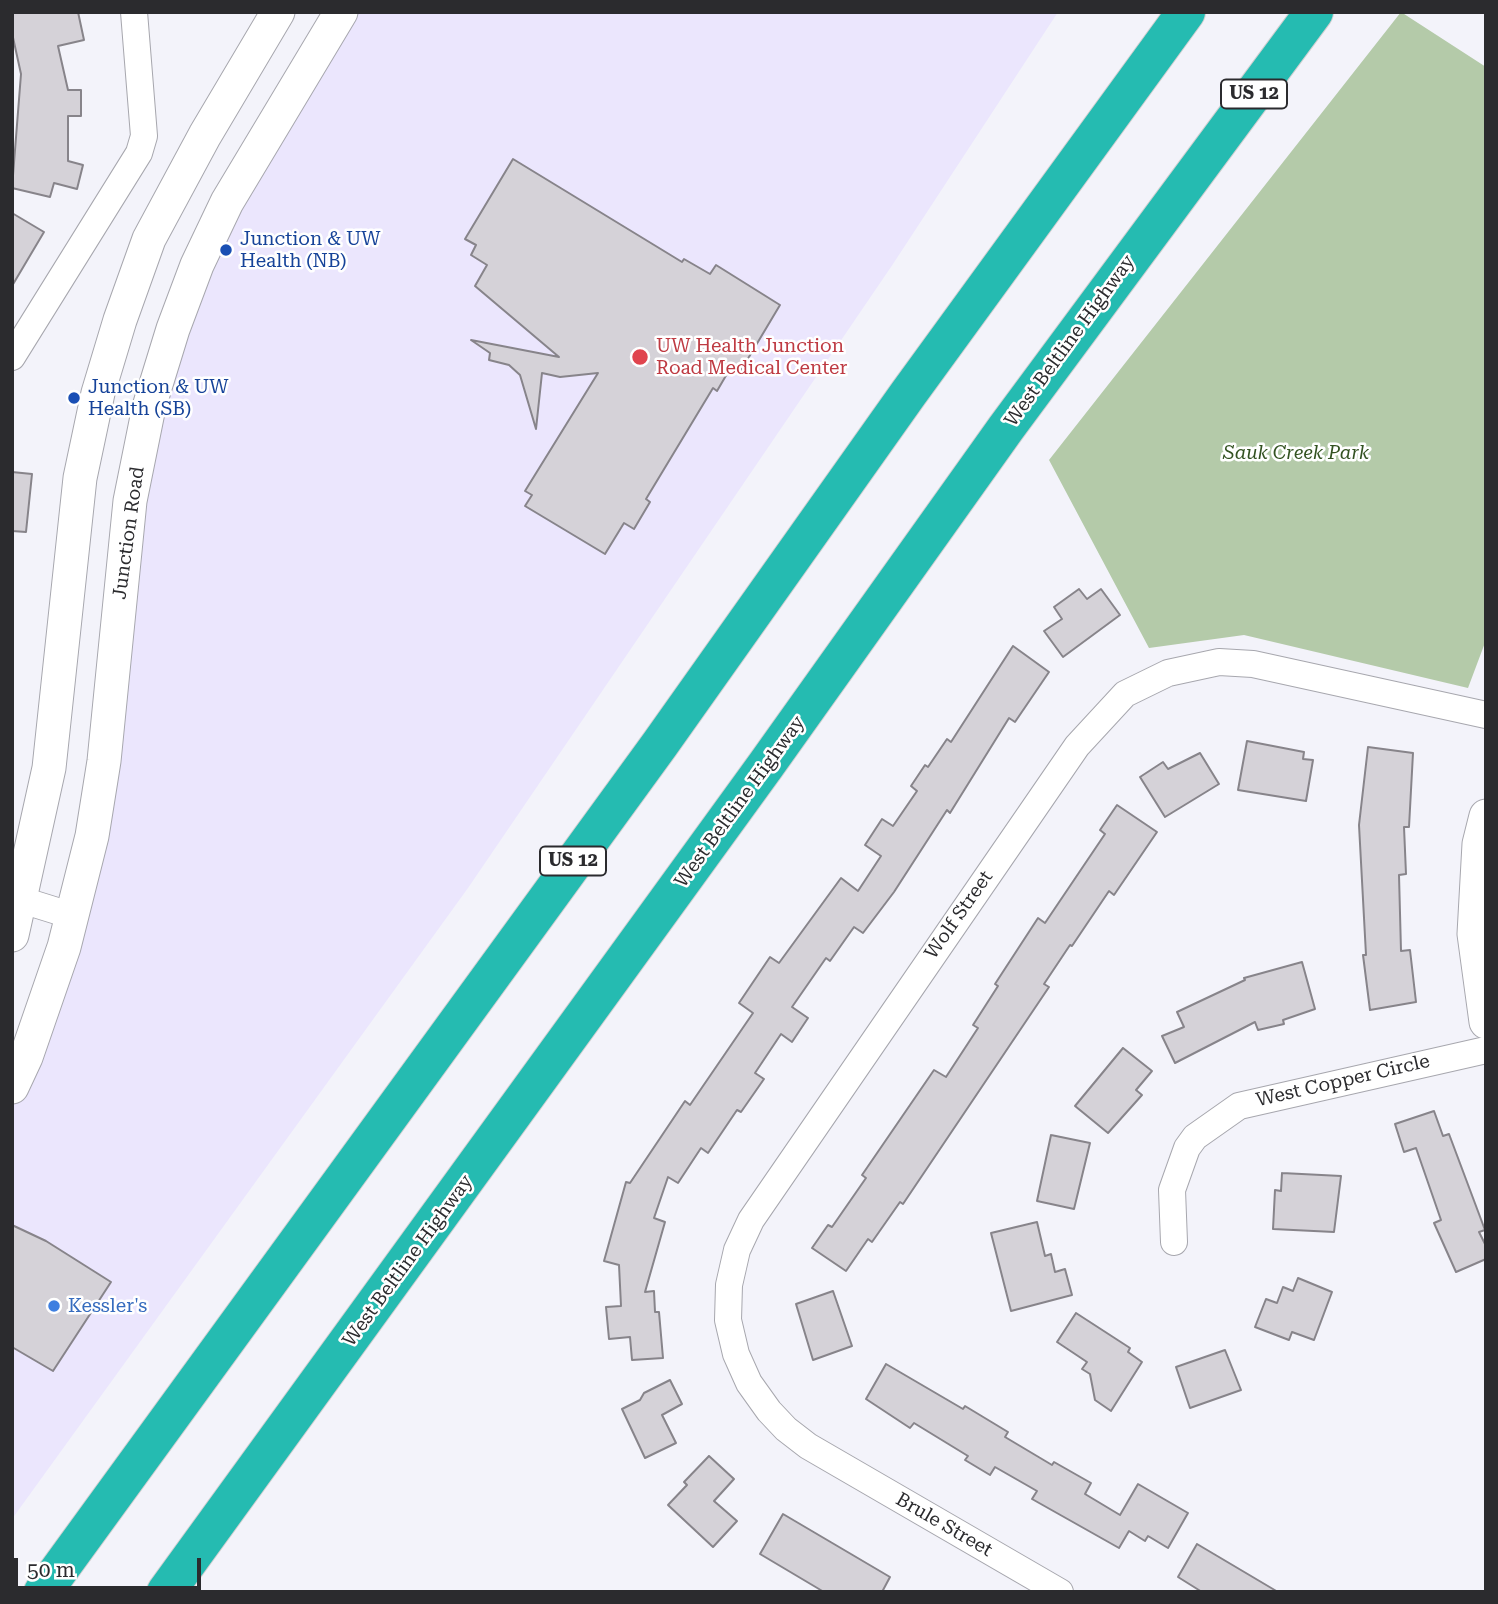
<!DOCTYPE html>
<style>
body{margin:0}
#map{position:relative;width:1498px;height:1604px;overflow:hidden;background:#f3f3fa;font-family:"Roboto Serif",serif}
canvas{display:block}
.frame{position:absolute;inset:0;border:14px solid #2b2b2e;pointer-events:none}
.scale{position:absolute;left:14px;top:1558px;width:187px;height:32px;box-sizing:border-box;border:4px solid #2b2b2e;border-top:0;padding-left:9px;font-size:21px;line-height:24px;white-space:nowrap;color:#2b2b2e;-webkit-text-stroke:5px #fff;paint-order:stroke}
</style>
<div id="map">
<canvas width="1498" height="1604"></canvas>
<div class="frame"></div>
<div class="scale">50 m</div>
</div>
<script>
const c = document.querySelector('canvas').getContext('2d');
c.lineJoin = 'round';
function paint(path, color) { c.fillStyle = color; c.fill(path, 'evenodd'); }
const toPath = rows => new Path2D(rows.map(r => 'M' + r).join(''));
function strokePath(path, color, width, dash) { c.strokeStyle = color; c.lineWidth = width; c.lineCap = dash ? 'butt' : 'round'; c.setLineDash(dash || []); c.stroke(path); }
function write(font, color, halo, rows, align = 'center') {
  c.font = font + ' "Roboto Serif",serif'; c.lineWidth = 5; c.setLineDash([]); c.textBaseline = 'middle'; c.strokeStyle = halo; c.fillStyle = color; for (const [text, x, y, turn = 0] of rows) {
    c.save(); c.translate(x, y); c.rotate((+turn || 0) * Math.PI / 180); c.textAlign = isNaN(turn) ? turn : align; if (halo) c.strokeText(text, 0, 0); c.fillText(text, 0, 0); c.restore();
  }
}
const commercial = toPath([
 [341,12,1058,12,893,264,468,888,12,1519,12,1087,47,999,173,329]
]);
const green = toPath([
 [1401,12,1486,67,1486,640,1468,688,1244,635,1149,648,1049,460]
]);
const building = toPath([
 [12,12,78,12,84,40,58,46,68,90,81,90,81,116,68,116,68,161,83,165,77,189,54,183,50,197,12,188,21,74,12,33,12,12],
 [513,159,682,262,684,259,710,274,716,265,780,305,740,372,731,367,717,391,713,388,646,499,650,502,634,529,624,523,605,554,525,506,532,495,525,491,598,373,560,377,542,373,536,429,520,375,509,365,489,360,490,353,471,340,559,357,475,286,487,265,471,255,476,245,465,239,513,159],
 [12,213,44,232,12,286,12,213],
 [12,472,32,474,26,532,12,531,12,472],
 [1079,589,1087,599,1101,589,1120,615,1063,657,1044,631,1062,619,1054,607,1079,589],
 [1013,646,1049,672,1015,722,1009,718,950,813,947,810,894,892,863,933,854,927,830,961,826,958,792,1007,808,1018,792,1042,781,1034,755,1073,764,1079,741,1112,737,1110,708,1153,701,1148,678,1183,668,1177,654,1218,665,1222,645,1292,654,1291,655,1312,659,1312,663,1358,632,1360,630,1337,609,1339,606,1307,621,1306,619,1265,604,1261,626,1182,630,1183,685,1101,690,1105,753,1013,739,1003,770,957,779,963,841,878,858,891,881,856,865,845,882,819,893,826,917,791,911,786,925,765,928,767,947,739,951,742,1013,646],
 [1247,741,1304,752,1303,759,1313,760,1306,801,1238,790,1247,741],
 [1368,747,1413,753,1409,827,1404,827,1406,874,1399,875,1401,951,1410,950,1416,1002,1370,1010,1363,955,1366,955,1359,825,1368,747],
 [1200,753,1219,784,1165,817,1140,777,1163,762,1168,769,1200,753],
 [1117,805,1157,832,1114,895,1109,891,1072,946,1070,945,1044,984,1049,987,903,1204,900,1202,872,1242,868,1239,846,1271,812,1248,828,1225,832,1227,866,1178,862,1175,934,1070,946,1077,978,1028,973,1025,998,986,995,984,1038,918,1045,923,1105,834,1100,830,1117,805],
 [1302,962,1315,1009,1283,1020,1284,1024,1258,1030,1255,1022,1175,1063,1162,1036,1184,1027,1177,1012,1245,980,1244,978,1302,962],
 [1123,1048,1152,1071,1136,1090,1142,1095,1108,1133,1075,1106,1123,1048],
 [1434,1111,1443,1136,1449,1134,1485,1230,1479,1232,1486,1246,1486,1259,1456,1272,1434,1223,1441,1220,1416,1148,1404,1152,1395,1124,1434,1111],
 [1051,1135,1090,1143,1074,1209,1037,1201,1051,1135],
 [1282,1173,1341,1176,1334,1232,1273,1229,1275,1190,1281,1191,1282,1173],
 [1037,1222,1045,1256,1051,1254,1055,1272,1065,1269,1072,1295,1011,1311,991,1233,1037,1222],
 [12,1225,46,1241,111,1282,53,1371,12,1347,12,1225],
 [1298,1278,1332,1292,1314,1340,1292,1332,1289,1340,1255,1327,1266,1299,1277,1303,1283,1287,1293,1291,1298,1278],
 [833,1291,852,1346,813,1360,796,1304,833,1291],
 [1076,1313,1130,1348,1128,1352,1142,1362,1111,1411,1095,1400,1090,1374,1082,1369,1087,1362,1057,1342,1076,1313],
 [1225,1350,1241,1390,1190,1408,1176,1367,1225,1350],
 [886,1364,963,1409,965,1406,1008,1432,1005,1437,1052,1465,1054,1462,1091,1483,1085,1494,1120,1515,1138,1484,1188,1513,1168,1548,1148,1536,1145,1541,1129,1531,1119,1548,1032,1499,1037,1491,995,1467,990,1475,965,1460,968,1456,914,1423,910,1428,866,1399,886,1364],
 [670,1380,682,1404,662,1415,676,1443,645,1458,622,1409,640,1400,644,1393,670,1380],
 [709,1456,734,1479,714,1501,737,1521,713,1547,668,1505,687,1485,684,1482,709,1456],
 [783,1514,890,1577,882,1592,824,1592,760,1554,783,1514],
 [1197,1544,1278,1592,1202,1592,1178,1577,1197,1544]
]);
const minor = toPath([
 [12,357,139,153,144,136,134,12],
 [12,897,73,916],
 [1174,1242,1172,1190,1187,1148,1195,1137,1239,1106,1486,1050],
 [1060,1592,808,1446,786,1429,769,1411,749,1383,736,1354,728,1320,729,1285,737,1250,751,1220,1077,746,1125,694,1168,673,1219,662,1253,664,1486,715]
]);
const tertiary = toPath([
 [1486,816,1479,844,1474,934,1486,1022],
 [12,935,49,768,80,478,98,393,120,320,149,239,205,135,278,12],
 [12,1087,26,1057,64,947,92,836,104,761,130,501,149,407,173,329,197,265,227,202,341,12]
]);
const motorway = toPath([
 [43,1592,660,744,908,394,1186,12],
 [166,1592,766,765,1006,428,1314,12]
]);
const markers = [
 [226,250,7,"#1a4fb4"],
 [640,357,9,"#e0444e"],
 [74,398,7,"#1a4fb4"],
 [54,1306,7,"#3f7fe0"]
];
const shields = [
 [1254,94,66],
 [573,861,66]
];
const shieldNames = [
 ["US 12",1254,94],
 ["US 12",573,861]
];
const transitNames = [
 ["Junction & UW",240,239],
 ["Health (NB)",240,261],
 ["Junction & UW",88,387],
 ["Health (SB)",88,409]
];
const streetNames = [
 ["West Beltline Highway",1070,341,-54],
 ["Junction Road",129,533,-82],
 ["West Beltline Highway",740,802,-54],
 ["Wolf Street",959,915,-55],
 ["West Copper Circle",1343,1081,-13],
 ["West Beltline Highway",408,1261,-54],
 ["Brule Street",944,1525,30]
];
const healthNames = [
 ["UW Health Junction",656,346],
 ["Road Medical Center",656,368]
];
const parkNames = [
 ["Sauk Creek Park",1296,453]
];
const shopNames = [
 ["Kessler's",68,1306]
];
paint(commercial, '#ebe6fd');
paint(green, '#b4caa9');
paint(building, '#d5d2d8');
strokePath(building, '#87848a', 2);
strokePath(minor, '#a7a7ae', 28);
strokePath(tertiary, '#a7a7ae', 35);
strokePath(motorway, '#d0d0d1', 40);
strokePath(minor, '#fff', 26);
strokePath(tertiary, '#fff', 33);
strokePath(motorway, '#25bbb1', 38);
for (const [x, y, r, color] of markers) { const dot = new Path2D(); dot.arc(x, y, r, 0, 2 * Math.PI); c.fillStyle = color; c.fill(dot); strokePath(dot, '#fff', 2.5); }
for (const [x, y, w] of shields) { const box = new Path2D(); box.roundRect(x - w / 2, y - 14.5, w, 29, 5); c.fillStyle = '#fff'; c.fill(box); strokePath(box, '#2b2b2e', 2); }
write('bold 18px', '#2b2b2e', null, shieldNames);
write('19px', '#164399', '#fff', transitNames, 'left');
write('19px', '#2b2b2e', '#fff', streetNames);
write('19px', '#be3a42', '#fff', healthNames, 'left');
write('italic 19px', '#335221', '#fff', parkNames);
write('19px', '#366cbe', '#fff', shopNames, 'left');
</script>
